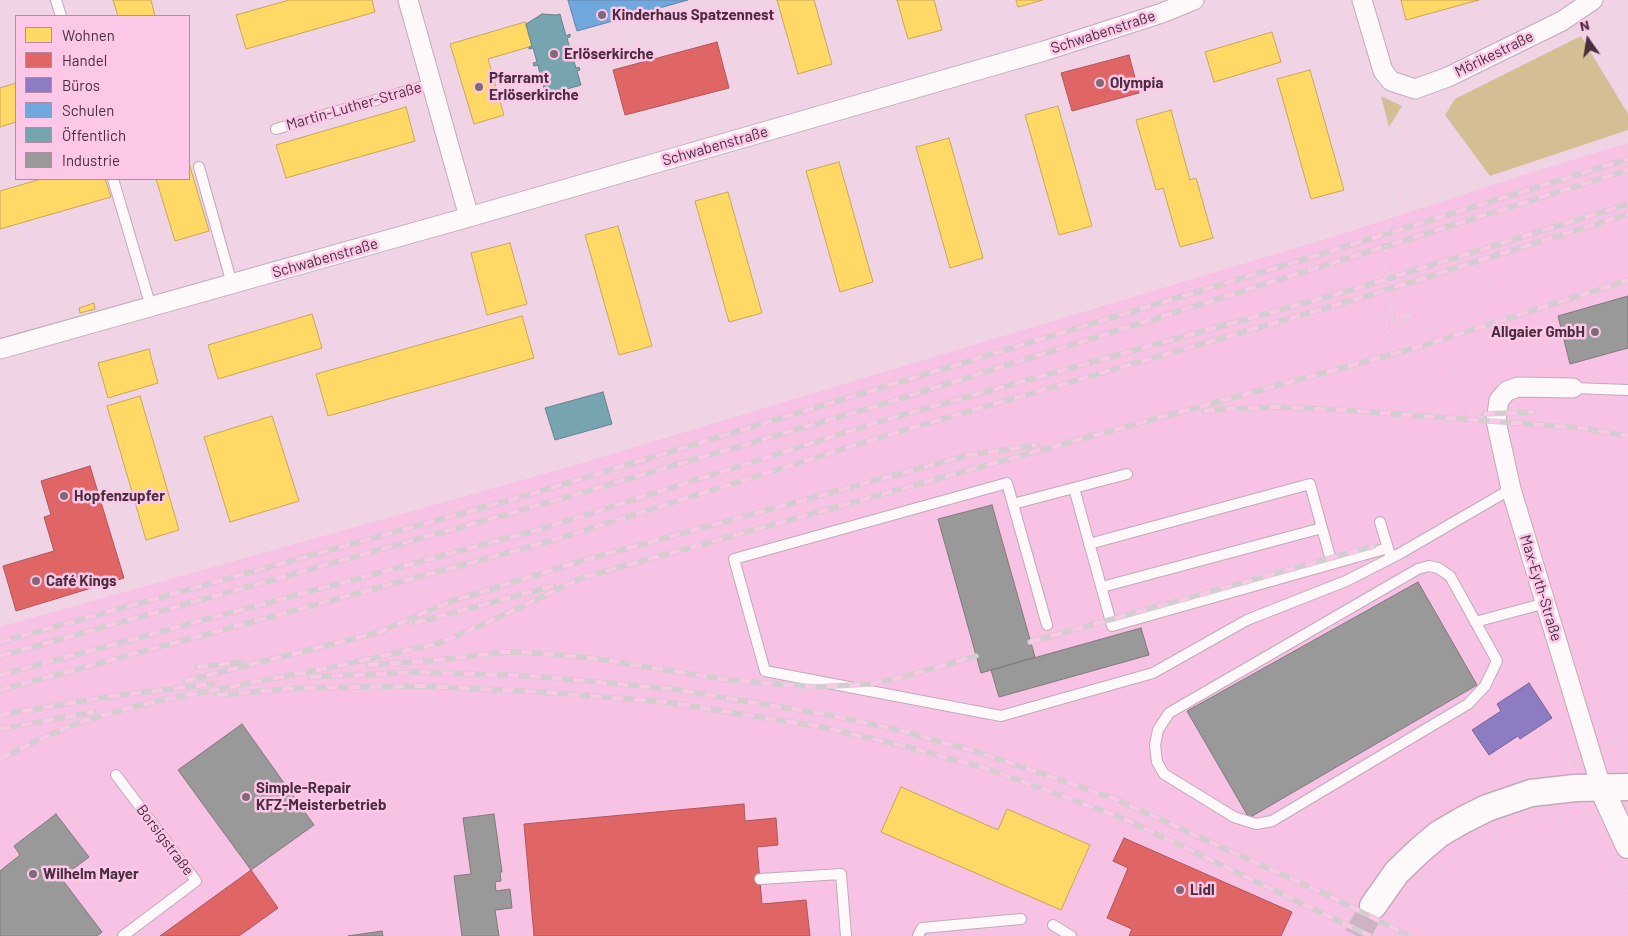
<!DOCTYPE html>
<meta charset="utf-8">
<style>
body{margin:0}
#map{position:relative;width:1628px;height:936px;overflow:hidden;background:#f0d4e5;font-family:Barlow,sans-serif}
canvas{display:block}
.legend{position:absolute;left:15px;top:15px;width:175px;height:165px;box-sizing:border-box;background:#fdc7e8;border:1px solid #b58aa4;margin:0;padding:6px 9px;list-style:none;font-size:15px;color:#482e3f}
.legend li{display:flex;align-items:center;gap:10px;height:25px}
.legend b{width:25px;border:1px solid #b58aa4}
.north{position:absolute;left:1563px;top:15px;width:50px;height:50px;-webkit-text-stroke:4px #fdc7e8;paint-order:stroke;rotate:347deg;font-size:14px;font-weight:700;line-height:20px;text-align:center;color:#482e3f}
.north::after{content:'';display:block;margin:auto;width:18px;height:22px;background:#482e3f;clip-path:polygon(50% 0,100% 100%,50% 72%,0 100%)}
</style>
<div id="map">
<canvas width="1628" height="936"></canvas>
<ul class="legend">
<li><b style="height:14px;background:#ffd966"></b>Wohnen</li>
<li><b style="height:14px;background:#e06666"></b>Handel</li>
<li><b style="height:14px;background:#8e7cc3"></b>Büros</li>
<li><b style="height:14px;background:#6fa8dc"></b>Schulen</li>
<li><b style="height:14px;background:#76a5af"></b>Öffentlich</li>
<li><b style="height:14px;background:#999"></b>Industrie</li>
</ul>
<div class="north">N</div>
</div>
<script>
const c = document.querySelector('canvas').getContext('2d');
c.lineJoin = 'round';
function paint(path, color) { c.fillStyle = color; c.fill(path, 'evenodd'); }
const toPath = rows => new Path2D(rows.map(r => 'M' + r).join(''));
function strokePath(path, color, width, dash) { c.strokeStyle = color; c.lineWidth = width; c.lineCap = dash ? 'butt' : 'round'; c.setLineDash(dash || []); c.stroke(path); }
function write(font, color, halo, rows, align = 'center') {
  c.font = font + ' Barlow,sans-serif'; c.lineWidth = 5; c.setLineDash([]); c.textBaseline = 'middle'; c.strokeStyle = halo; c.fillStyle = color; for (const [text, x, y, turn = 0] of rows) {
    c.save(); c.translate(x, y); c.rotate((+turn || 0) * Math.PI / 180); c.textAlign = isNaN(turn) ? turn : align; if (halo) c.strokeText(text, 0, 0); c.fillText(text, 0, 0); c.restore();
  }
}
const built = toPath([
 [1628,143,1628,936,0,936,0,627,572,466,1342,234,1520,176]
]);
const green = toPath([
 [1581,36,1628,114,1628,130,1490,176,1445,115,1455,99],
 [1381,96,1402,106,1389,127]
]);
const homes = toPath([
 [113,0,151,0,155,16,118,16,113,0],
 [289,0,372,0,375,12,246,49,236,15,289,0],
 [777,0,814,0,832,64,798,74,777,0],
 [897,0,934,0,942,30,908,39,897,0],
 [1016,0,1043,0,1018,7,1016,0],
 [1401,0,1479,0,1406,20,1401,0],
 [525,22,532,46,488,59,504,115,474,124,450,44,525,22],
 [1272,32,1281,62,1214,82,1205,52,1272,32],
 [1310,70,1344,190,1311,199,1277,79,1310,70],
 [16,83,16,122,0,127,0,88,16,83],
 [1058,106,1092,226,1059,235,1025,115,1058,106],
 [406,107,415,141,286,178,276,145,406,107],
 [1171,110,1190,180,1196,178,1213,238,1180,247,1163,188,1156,190,1136,120,1171,110],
 [949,138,983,258,950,268,916,147,949,138],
 [839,162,873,282,840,292,806,171,839,162],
 [189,163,209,231,175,241,156,179,189,179,189,163],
 [41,179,105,179,111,197,0,229,0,191,41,179],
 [728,192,762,313,729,322,695,201,728,192],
 [618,226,652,346,619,355,585,235,618,226],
 [510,243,527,304,487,315,471,253,510,243],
 [94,303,95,309,80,313,79,308,94,303],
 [312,314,322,348,218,379,208,345,312,314],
 [522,316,534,358,328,416,316,374,522,316],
 [149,349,158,383,108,398,98,363,149,349],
 [140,396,179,530,146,540,107,406,140,396],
 [272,416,299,501,230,522,204,437,272,416],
 [901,787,998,830,1007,809,1090,845,1061,910,881,832,901,787]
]);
const shops = toPath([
 [717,42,729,88,625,115,613,70,717,42],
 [1129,55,1139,93,1072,111,1061,73,1129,55],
 [90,466,124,578,16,611,3,566,54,551,44,517,51,515,41,481,90,466],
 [744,804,745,821,776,818,778,845,757,847,762,904,806,900,810,936,534,936,524,824,744,804],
 [1124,838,1292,912,1281,936,1129,936,1132,929,1107,918,1128,868,1113,861,1124,838],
 [251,870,278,908,239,936,160,936,251,870]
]);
const offices = toPath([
 [1529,683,1552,718,1520,739,1518,736,1489,755,1472,730,1501,711,1497,704,1529,683]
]);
const schools = toPath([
 [568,0,688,0,577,31,568,0]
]);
const public = toPath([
 [542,14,556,15,560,14,566,36,570,34,570,37,567,38,571,52,575,51,575,54,572,55,576,68,579,67,580,70,577,71,581,85,546,95,542,81,538,83,537,80,541,79,538,65,534,66,533,63,537,62,533,48,529,49,529,47,532,46,526,24,542,14],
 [603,392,612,424,555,440,545,408,603,392]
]);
const industry = toPath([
 [1628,296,1628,348,1570,364,1558,316,1628,296],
 [992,505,1035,657,981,673,938,519,992,505],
 [1418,582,1477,685,1249,818,1187,711,1418,582],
 [1141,628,1149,655,999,697,991,670,1141,628],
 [242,724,314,825,251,870,178,770,242,724],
 [56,814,89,857,61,878,102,932,97,936,0,936,0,871,20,855,14,846,56,814],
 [494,814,502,872,500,872,501,881,495,882,496,891,510,889,512,908,495,910,499,936,462,936,454,876,471,874,463,818,494,814],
 [382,931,383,936,348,936,382,931]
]);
const secondaryTunnel = toPath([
 [1357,936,1373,906]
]);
const path = toPath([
 [162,0,166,16],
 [1252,0,1253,2],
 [1116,1,1118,6],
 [430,9,463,0],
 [1230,11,1235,29],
 [1049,68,1093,220],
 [1373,91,1387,143,1380,169,1383,188,1395,206,1406,209,1421,207,1442,201],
 [942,104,985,255],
 [643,121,648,141],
 [189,130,196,155],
 [835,136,876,279],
 [1388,142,1407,106],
 [724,168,763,307],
 [0,185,22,179],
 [614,198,654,340],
 [1395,206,1409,193,1410,193,1412,195,1410,197,1408,195],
 [1475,315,1490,301,1492,288,1484,281,1467,278,1423,289,1382,313,1381,321,1389,335,1445,362,1460,379,1476,425],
 [1392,319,1404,315],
 [1381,322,1407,320,1409,318,1406,315],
 [93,343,96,354],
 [151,418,170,413,176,416],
 [175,494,193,489],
 [1607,741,1616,739,1628,749],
 [1570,749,1566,750,1570,767],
 [1582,809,1590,837],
 [1609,860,1628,894],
 [1411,895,1447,862,1477,844,1508,828,1535,819,1554,818,1573,824,1590,837,1606,854]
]);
const service = toPath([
 [56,0,61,16],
 [276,129,431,84],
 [199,167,232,284],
 [113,179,151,307],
 [1573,388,1628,390],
 [1074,488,1112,626,1388,548],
 [1013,504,1127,474],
 [1380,522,1390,555],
 [1322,528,1332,564],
 [1089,544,1310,484,1322,528,1102,587],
 [1429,566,1438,568,1450,576,1497,661,1485,686,1468,704,1272,821,1256,824,1234,817,1164,774,1157,762,1155,745,1158,730,1169,713,1418,569,1429,566],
 [1475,622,1546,603],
 [1047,625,1007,483,734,559,765,671,1001,716,1153,673,1247,620,1346,581,1399,554,1511,489],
 [116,775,196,881,123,936],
 [760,879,841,874,846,936],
 [1053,925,1071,936],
 [918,936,922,928,1021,919]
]);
const minor = toPath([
 [408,0,469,217],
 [1362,0,1383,71,1391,81,1415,89,1448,77,1562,21,1593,0],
 [0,349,469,217,1044,51,1162,13,1194,0],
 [1573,388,1518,387,1507,391,1499,400,1496,421,1511,489,1601,787]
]);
const tertiary = toPath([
 [1601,787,1628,846]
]);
const secondary = toPath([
 [1373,906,1397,872,1419,851,1439,834,1463,820,1487,808,1531,793,1575,788,1628,787]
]);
const rail = toPath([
 [1204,411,1225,409,1279,407,1343,410,1582,428,1628,436],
 [1484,414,1534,412],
 [415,623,553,586],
 [377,633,449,602,581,561,968,455,1037,445],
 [0,642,531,494,1341,248,1628,159],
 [1030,642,1374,546],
 [0,656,536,506,883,404,1628,170],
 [368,665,439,660,504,652,525,652,591,658,729,680,815,687,870,684,903,677,976,656],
 [197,667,241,662],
 [0,675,541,529,888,419,1358,288,1628,204],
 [310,677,417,672,532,676,672,689,823,714,895,729,981,753,1113,798,1325,894,1410,936],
 [185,681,384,631],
 [0,690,547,542,891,434,1360,298,1628,214],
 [217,695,298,688,421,686,542,692,666,702,822,727,912,748,988,769,1125,819,1370,936],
 [0,715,119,695,213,684],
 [0,729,94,712],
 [0,759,36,741,75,724,107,714,157,701,333,667,440,643,495,619,581,578,1070,442,1415,348,1628,280]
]);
const pathBridge = toPath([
 [1394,194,1410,196],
 [1442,201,1471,188,1475,181,1473,169,1466,164,1453,162,1435,164,1406,173,1396,183,1386,241,1386,275,1392,319,1395,324,1407,331,1432,330,1453,324,1475,315],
 [1404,315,1407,315,1409,316,1407,318,1405,317,1405,316,1406,315]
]);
const markers = [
 [602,15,5,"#836879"],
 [554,54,5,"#836879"],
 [1100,83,5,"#836879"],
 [479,87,5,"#836879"],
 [1595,332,5,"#836879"],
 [64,496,5,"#836879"],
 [36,581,5,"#836879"],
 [246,797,5,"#836879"],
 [33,874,5,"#836879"],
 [1180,890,5,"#836879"]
];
const poiNames = [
 ["Kinderhaus Spatzennest",612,15],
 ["Erlöserkirche",564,54],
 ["Pfarramt",489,78],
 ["Erlöserkirche",489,95],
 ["Olympia",1110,83],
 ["Allgaier GmbH",1585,332,"right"],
 ["Hopfenzupfer",74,496],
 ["Café Kings",46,581],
 ["Simple-Repair",256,788],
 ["KFZ-Meisterbetrieb",256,805],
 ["Wilhelm Mayer",43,874],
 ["Lidl",1190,890]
];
const streetNames = [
 ["Schwabenstraße",1103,32,-18],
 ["Mörikestraße",1494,54,-26],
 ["Martin-Luther-Straße",354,106,-16],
 ["Schwabenstraße",715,146,-16],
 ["Schwabenstraße",325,258,-16],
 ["Max-Eyth-Straße",1541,588,73],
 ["Borsigstraße",165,840,53]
];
paint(built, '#f7c2e3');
paint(green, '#d3bf93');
paint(homes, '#ffd966');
strokePath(homes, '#c8a65a', 1);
paint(shops, '#e06666');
strokePath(shops, '#b2555a', 1);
paint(offices, '#8e7cc3');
strokePath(offices, '#79659b', 1);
paint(schools, '#6fa8dc');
strokePath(schools, '#6383ad', 1);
paint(public, '#76a5af');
strokePath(public, '#68818d', 1);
paint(industry, '#999');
strokePath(industry, '#81797e', 1);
strokePath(secondaryTunnel, '#ceb3c4', 26, [26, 13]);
strokePath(service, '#c2aab8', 12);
strokePath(minor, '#c2aab8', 21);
strokePath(tertiary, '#c2aab8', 26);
strokePath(secondary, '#c2aab8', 29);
strokePath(path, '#e3dae0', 3, [1, 4]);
strokePath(service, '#fdf9fb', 10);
strokePath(minor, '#fdf9fb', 19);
strokePath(tertiary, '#fdf9fb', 24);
strokePath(secondary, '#fdf9fb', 26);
strokePath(rail, '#d5ccd1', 5.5);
strokePath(rail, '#fdc7e8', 4, [11]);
strokePath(pathBridge, '#e3dae0', 3, [1, 4]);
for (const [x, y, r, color] of markers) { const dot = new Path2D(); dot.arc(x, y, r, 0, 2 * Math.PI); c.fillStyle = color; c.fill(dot); strokePath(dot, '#fdc7e8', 2); }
write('bold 15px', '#482e3f', '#fdc7e8', poiNames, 'left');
write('15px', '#482e3f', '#fdc7e8', streetNames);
</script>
